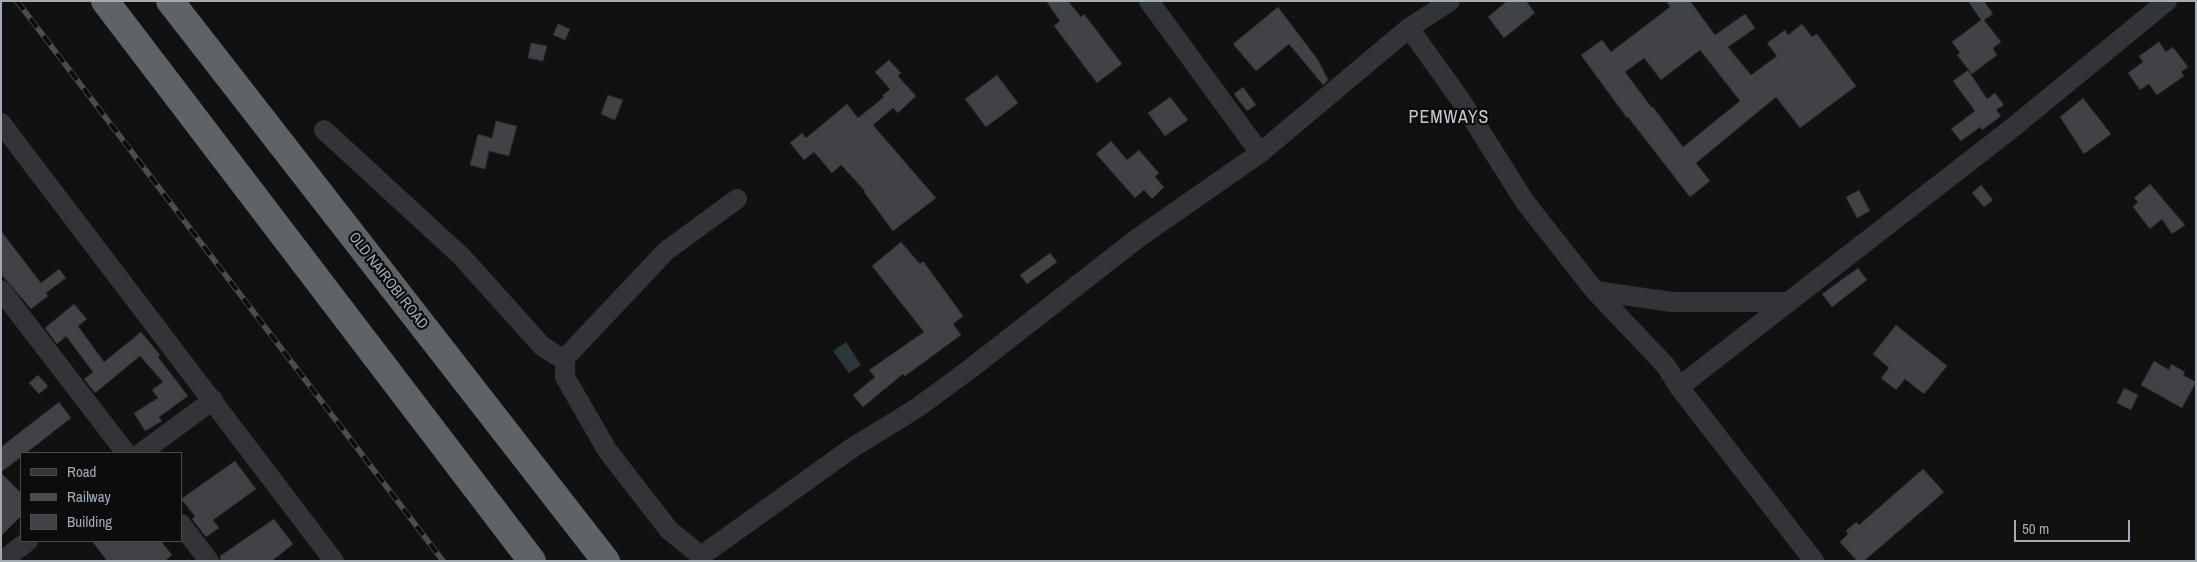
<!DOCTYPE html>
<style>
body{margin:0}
#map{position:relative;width:2197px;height:562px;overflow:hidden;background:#111112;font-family:"Archivo Narrow",sans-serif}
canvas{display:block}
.frame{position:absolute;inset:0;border:2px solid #a3abb3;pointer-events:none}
.legend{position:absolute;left:20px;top:452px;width:162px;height:90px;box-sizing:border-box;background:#0c0c0d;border:1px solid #484c4f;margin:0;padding:6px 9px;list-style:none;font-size:15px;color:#a3abb3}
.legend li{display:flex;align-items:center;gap:10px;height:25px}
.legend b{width:25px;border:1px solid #484c4f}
.scale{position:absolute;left:2014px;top:520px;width:116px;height:22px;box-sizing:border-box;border:2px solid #a3abb3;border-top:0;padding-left:6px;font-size:15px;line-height:18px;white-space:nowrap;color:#a3abb3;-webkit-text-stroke:4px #0c0c0d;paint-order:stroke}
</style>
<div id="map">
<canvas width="2197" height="562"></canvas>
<div class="frame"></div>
<ul class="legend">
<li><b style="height:6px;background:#323437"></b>Road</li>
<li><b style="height:6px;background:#494d50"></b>Railway</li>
<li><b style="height:14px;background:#404245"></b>Building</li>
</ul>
<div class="scale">50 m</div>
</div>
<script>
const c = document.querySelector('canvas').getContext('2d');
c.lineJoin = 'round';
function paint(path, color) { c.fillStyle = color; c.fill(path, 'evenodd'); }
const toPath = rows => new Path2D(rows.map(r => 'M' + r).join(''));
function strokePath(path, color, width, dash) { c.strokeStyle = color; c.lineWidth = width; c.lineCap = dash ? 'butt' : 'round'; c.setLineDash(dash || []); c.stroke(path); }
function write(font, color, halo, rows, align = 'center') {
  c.font = font + ' "Archivo Narrow",sans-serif'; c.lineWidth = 4.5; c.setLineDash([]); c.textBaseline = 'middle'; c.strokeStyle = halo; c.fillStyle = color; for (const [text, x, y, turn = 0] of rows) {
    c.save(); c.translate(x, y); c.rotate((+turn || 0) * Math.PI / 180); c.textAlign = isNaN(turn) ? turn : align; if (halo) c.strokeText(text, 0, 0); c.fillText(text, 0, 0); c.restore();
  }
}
const water = toPath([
 [846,342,861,365,849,373,833,351]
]);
const building = toPath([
 [1046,1,1068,1,1081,17,1084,14,1122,64,1097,83,1054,26,1060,21,1046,1],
 [1507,1,1526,1,1535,13,1504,38,1488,17,1507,1],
 [1666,1,1690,1,1715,35,1745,14,1755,28,1728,47,1751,75,1777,56,1767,43,1785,30,1788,35,1802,24,1812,37,1817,34,1856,86,1800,128,1776,97,1696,163,1710,181,1690,197,1628,117,1627,118,1581,55,1602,40,1611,52,1670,7,1666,1],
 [1700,50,1740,101,1683,147,1653,107,1652,108,1625,72,1644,58,1661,80,1700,50],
 [1968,1,1984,1,1993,14,1984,20,2001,42,1993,48,1997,55,1972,74,1957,55,1960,53,1952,42,1981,20,1968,1],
 [1278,7,1318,60,1328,80,1323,85,1289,44,1256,71,1233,44,1278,7],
 [558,24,570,29,565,40,553,35,558,24],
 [2159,42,2166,52,2173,47,2188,67,2181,72,2184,76,2157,95,2149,84,2140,90,2128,73,2143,62,2139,56,2159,42],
 [531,43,547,46,543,61,528,58,531,43],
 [889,60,901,73,898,76,916,96,898,113,893,108,873,125,936,198,893,231,864,192,865,191,841,165,832,173,814,152,804,160,790,143,802,133,806,138,847,104,858,118,884,97,882,96,890,89,875,72,889,60],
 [1968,70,1987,99,1995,93,2004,105,1996,110,2001,116,1982,130,1980,127,1961,141,1951,129,1975,111,1953,81,1968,70],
 [997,75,1018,103,986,127,965,99,997,75],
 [1243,87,1256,105,1247,111,1234,94,1243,87],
 [608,95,623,100,615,120,601,114,608,95],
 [1170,97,1188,120,1165,136,1148,113,1170,97],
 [2083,98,2111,134,2084,154,2060,117,2083,98],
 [496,121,517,126,509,156,489,151,485,169,470,165,478,134,492,138,496,121],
 [1111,141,1127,160,1139,150,1159,173,1155,177,1164,187,1152,199,1144,190,1135,198,1096,154,1111,141],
 [2150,184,2185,225,2172,234,2162,219,2150,229,2133,207,2138,202,2134,198,2150,184],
 [1981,185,1993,200,1984,207,1972,193,1981,185],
 [1859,190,1870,211,1857,218,1846,197,1859,190],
 [1,231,41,283,59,269,66,278,46,293,48,296,31,309,1,274,1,231],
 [901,242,920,264,923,261,963,316,953,324,961,335,905,376,903,374,863,407,853,395,875,377,869,370,924,332,872,266,901,242],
 [1050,253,1057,262,1027,284,1020,275,1050,253],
 [1858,268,1867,280,1832,307,1822,294,1858,268],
 [74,304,87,319,78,326,104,362,141,332,160,355,158,357,188,396,159,417,162,421,145,431,134,413,158,398,152,390,163,382,140,356,95,393,84,379,93,372,66,336,57,344,45,328,74,304],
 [1896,325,1947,366,1924,394,1905,379,1896,390,1881,378,1889,368,1873,354,1896,325],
 [2154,361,2169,370,2171,364,2185,372,2183,375,2196,382,2182,408,2141,385,2154,361],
 [38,375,48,386,39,394,29,383,38,375],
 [2124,388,2138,395,2131,410,2117,403,2124,388],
 [59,402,71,418,26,453,21,453,21,457,1,472,1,447,59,402],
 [235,461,256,489,213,520,219,528,206,537,192,519,195,516,181,499,235,461],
 [1923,469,1944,492,1864,561,1857,561,1840,542,1848,534,1846,531,1856,522,1859,525,1923,469],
 [1,473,21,493,21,516,1,536,1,473],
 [274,519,293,544,272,561,221,561,220,556,274,519],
 [92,541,161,541,172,555,165,561,107,561,92,541]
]);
const minor = toPath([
 [1149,1,1260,153],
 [1409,28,1462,102,1525,202,1595,291,1666,366,1679,387,1814,561],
 [1,123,334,561],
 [324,130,461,256,542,346,556,355,565,358,666,251,737,199],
 [1,290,126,453],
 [1595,291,1672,302,1789,302],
 [565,358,565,377,607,450,669,530,701,556,852,448,917,408,970,369,1138,238,1260,153,1409,28,1450,1],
 [1679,387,2011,129,2167,1],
 [141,453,213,400],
 [181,524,209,561],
 [2,561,28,541]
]);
const highway = toPath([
 [105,1,532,561],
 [170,1,606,561]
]);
const rail = toPath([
 [17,1,443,561]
]);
const streetNames = [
 ["OLD NAIROBI ROAD",388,281,52]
];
const quarterNames = [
 ["PEMWAYS",1449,118]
];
paint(water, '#2b363a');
paint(building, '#404245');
strokePath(building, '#2b2c2e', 1);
strokePath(minor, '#323437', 20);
strokePath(highway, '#5e6368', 28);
strokePath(rail, '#494d50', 5.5);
strokePath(rail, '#0c0c0d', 4, [11]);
write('15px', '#a3abb3', '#0c0c0d', streetNames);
c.letterSpacing = '1px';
write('18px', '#c4c9cf', '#0c0c0d', quarterNames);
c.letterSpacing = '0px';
</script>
